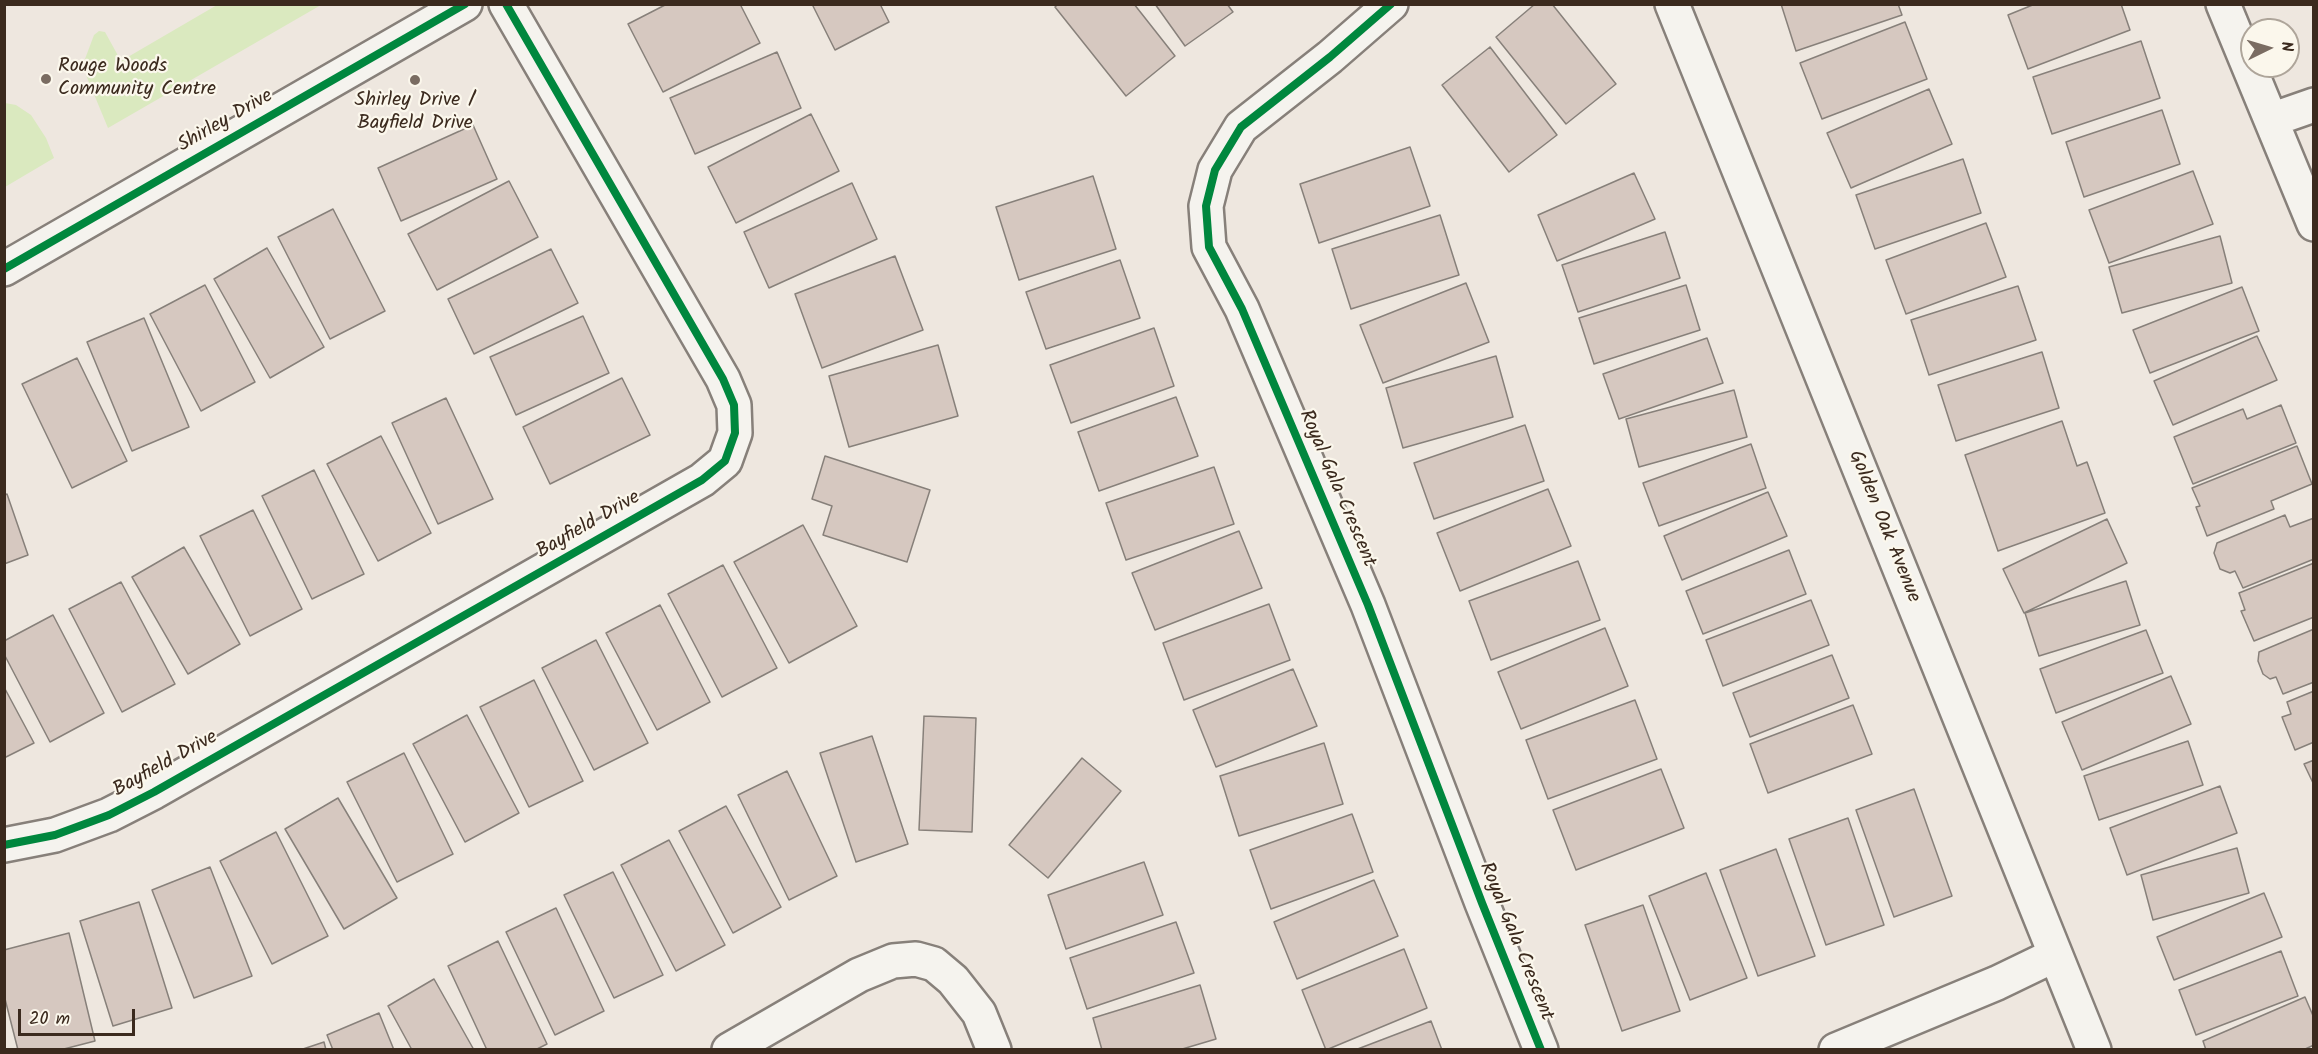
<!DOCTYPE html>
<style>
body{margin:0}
#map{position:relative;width:2318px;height:1054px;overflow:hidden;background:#eee7df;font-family:Kalam,sans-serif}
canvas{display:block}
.frame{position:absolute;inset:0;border:6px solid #3b2a1e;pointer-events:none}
.north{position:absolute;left:2240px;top:18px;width:60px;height:60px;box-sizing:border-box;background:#fbf7ec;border:2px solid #aea59a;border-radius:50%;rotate:85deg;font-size:16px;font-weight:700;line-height:24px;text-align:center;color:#3b2a1e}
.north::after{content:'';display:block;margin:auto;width:21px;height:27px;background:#7a6c62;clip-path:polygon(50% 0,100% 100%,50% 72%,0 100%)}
.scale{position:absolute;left:18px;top:1009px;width:117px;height:27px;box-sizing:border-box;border:3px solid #3b2a1e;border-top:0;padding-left:8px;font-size:18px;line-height:21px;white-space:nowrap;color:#3b2a1e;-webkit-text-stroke:4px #fbf7ec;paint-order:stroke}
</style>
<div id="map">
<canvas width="2318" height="1054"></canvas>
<div class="frame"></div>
<div class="north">N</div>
<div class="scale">20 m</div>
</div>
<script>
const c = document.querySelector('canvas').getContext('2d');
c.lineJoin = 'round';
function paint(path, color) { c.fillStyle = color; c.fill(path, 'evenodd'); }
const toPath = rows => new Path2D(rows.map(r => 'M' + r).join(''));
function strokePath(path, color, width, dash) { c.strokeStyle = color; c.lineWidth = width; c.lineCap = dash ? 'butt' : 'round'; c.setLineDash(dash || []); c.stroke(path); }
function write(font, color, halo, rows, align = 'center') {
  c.font = font + ' Kalam,sans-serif'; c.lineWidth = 4.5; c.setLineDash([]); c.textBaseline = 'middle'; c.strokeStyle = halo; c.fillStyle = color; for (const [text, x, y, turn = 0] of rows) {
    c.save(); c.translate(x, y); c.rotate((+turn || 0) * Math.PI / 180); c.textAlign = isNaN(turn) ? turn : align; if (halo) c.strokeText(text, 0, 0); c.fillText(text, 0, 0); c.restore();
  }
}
const green = toPath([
 [217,5,321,5,108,128,86,75,85,59,94,35,99,31,105,32,121,61],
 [5,103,16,105,31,115,46,138,54,158,5,187]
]);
const building = toPath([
 [667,4,740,4,760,43,663,92,628,24,667,4],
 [812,4,880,4,889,22,835,50,812,4],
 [1058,4,1134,4,1175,56,1126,96,1055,7,1058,4],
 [1155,4,1227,4,1233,12,1185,46,1155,4],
 [1535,4,1552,4,1616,84,1566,124,1496,37,1535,4],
 [1781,4,1898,4,1902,15,1796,51,1781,4],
 [2035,4,2121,4,2130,30,2028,69,2008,15,2035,4],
 [1905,22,1927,79,1822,119,1800,63,1905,22],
 [2141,41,2160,98,2052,134,2033,77,2141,41],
 [1490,47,1557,135,1509,172,1442,85,1490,47],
 [777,52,801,108,695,154,670,98,777,52],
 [1929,89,1952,144,1851,188,1827,133,1929,89],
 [2162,110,2180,164,2084,197,2066,142,2162,110],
 [811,114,839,171,736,223,708,167,811,114],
 [473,125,497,179,401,221,378,168,473,125],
 [1410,147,1430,206,1319,243,1300,184,1410,147],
 [1963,159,1981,213,1875,249,1856,195,1963,159],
 [2193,171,2213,224,2109,263,2089,210,2193,171],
 [1634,173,1655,219,1557,261,1538,215,1634,173],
 [1093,176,1116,249,1019,280,996,207,1093,176],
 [509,181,538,237,437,290,408,234,509,181],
 [852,183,877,239,769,288,744,232,852,183],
 [333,209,385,311,330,339,278,237,333,209],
 [1440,215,1459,275,1351,309,1332,249,1440,215],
 [1986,223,2006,277,1906,314,1886,260,1986,223],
 [1665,232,1680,278,1578,312,1562,265,1665,232],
 [2220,236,2232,283,2122,313,2109,267,2220,236],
 [267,248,324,347,270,378,214,279,267,248],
 [551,249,578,303,474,354,448,299,551,249],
 [895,256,923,330,822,368,795,294,895,256],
 [1120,260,1140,318,1046,349,1026,292,1120,260],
 [1466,283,1489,342,1383,383,1360,325,1466,283],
 [205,285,255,382,201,411,150,314,205,285],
 [1686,285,1700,330,1594,364,1579,318,1686,285],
 [2018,286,2036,340,1929,375,1911,320,2018,286],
 [2242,287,2259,331,2150,373,2133,330,2242,287],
 [583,316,609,373,516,415,490,357,583,316],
 [144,318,189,427,132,451,87,342,144,318],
 [1154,328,1174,386,1071,423,1050,365,1154,328],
 [2257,336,2277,380,2173,425,2154,381,2257,336],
 [1707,338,1723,383,1619,419,1603,374,1707,338],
 [938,345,958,416,849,447,829,376,938,345],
 [2042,352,2059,408,1956,441,1938,385,2042,352],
 [1496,356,1513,417,1403,448,1386,388,1496,356],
 [77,358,127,461,72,488,22,384,77,358],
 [622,378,650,435,550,484,523,427,622,378],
 [1734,390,1747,437,1639,467,1626,419,1734,390],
 [1176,397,1198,456,1099,491,1078,432,1176,397],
 [446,398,493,499,438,524,392,423,446,398],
 [2281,405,2296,443,2193,484,2174,437,2243,409,2247,419,2281,405],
 [2062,421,2077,466,2087,462,2105,513,1998,551,1965,455,2062,421],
 [1525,425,1544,481,1434,519,1414,463,1525,425],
 [381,436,431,533,378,561,327,464,381,436],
 [1751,444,1766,488,1659,526,1643,483,1751,444],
 [2297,446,2312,484,2271,501,2274,509,2207,536,2196,507,2200,506,2192,488,2297,446],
 [825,456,930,490,907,562,823,535,832,506,812,499,825,456],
 [1214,467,1234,524,1126,560,1106,503,1214,467],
 [314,470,364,574,312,599,262,496,314,470],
 [1548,489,1571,546,1460,591,1437,533,1548,489],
 [1768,492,1787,536,1682,580,1664,536,1768,492],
 [7,494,28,555,4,564,4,495,7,494],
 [253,510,302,609,250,636,200,536,253,510],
 [2285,515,2290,527,2314,518,2314,559,2243,588,2235,571,2230,573,2220,569,2214,553,2217,543,2285,515],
 [2107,519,2127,563,2024,613,2003,569,2107,519],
 [803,525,857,626,789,663,734,562,803,525],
 [1239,531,1262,588,1155,630,1132,573,1239,531],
 [184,547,240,644,188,674,132,577,184,547],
 [1789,550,1806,594,1703,634,1686,591,1789,550],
 [1578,561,1600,620,1491,660,1469,601,1578,561],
 [2314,563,2314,617,2254,641,2241,611,2245,610,2239,593,2314,563],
 [723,565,777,668,722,697,668,594,723,565],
 [2126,581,2140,625,2039,656,2025,613,2126,581],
 [121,582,175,684,122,712,69,609,121,582],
 [1811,600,1829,645,1723,686,1706,640,1811,600],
 [1269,604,1290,660,1184,700,1163,643,1269,604],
 [660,605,710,702,657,730,606,633,660,605],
 [53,615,104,713,50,742,4,654,4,641,53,615],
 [1605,628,1628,686,1521,729,1498,672,1605,628],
 [2314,629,2314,682,2283,694,2276,677,2270,679,2263,674,2258,661,2259,652,2314,629],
 [2146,630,2163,673,2056,713,2040,669,2146,630],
 [596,640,648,743,594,770,542,668,596,640],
 [1832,655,1849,698,1750,737,1733,693,1832,655],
 [1293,669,1317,726,1216,767,1193,710,1293,669],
 [2171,676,2191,724,2082,770,2062,722,2171,676],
 [534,680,583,781,529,807,480,707,534,680],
 [4,687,34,743,4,758,4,687],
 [2314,691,2314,742,2295,750,2282,717,2291,714,2287,702,2314,691],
 [1635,700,1657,759,1548,799,1526,740,1635,700],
 [1853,705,1872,754,1768,793,1750,744,1853,705],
 [467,715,519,813,465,842,413,744,467,715],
 [924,716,976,718,972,832,919,830,924,716],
 [872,736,908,844,856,862,820,753,872,736],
 [2188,741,2203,785,2099,820,2084,776,2188,741],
 [1324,743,1343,804,1239,836,1220,776,1324,743],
 [404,753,453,854,397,882,347,782,404,753],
 [1082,758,1121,791,1048,878,1009,845,1082,758],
 [2314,760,2314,785,2304,764,2314,760],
 [1661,769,1684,828,1576,870,1553,810,1661,769],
 [787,771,837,876,789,900,738,795,787,771],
 [2220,786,2237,833,2127,875,2110,828,2220,786],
 [1914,789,1952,896,1894,917,1856,810,1914,789],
 [338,798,397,898,344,929,285,829,338,798],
 [726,806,781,907,733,933,679,831,726,806],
 [1352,814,1373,872,1271,909,1250,850,1352,814],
 [1848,818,1884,925,1826,945,1789,839,1848,818],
 [276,832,328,936,272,964,220,861,276,832],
 [669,840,725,945,676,971,621,865,669,840],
 [2237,848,2249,893,2153,920,2141,875,2237,848],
 [1776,849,1815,956,1758,976,1720,870,1776,849],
 [1144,862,1163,915,1066,949,1048,895,1144,862],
 [210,867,252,976,194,998,152,890,210,867],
 [613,872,663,975,614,998,564,895,613,872],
 [1706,873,1747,978,1690,1000,1649,896,1706,873],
 [1374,880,1398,936,1297,979,1274,922,1374,880],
 [2264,893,2282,937,2174,980,2157,937,2264,893],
 [139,902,172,1008,113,1026,80,921,139,902],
 [1643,905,1680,1011,1622,1031,1585,925,1643,905],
 [556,908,604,1011,555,1035,506,932,556,908],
 [1176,922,1194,973,1087,1009,1070,958,1176,922],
 [69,933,95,1041,60,1050,18,1050,4,995,4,950,69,933],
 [498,941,547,1044,535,1050,487,1050,448,966,498,941],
 [1404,949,1427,1008,1326,1050,1302,990,1404,949],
 [2281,951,2298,996,2196,1035,2179,990,2281,951],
 [434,979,474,1050,412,1050,388,1006,434,979],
 [1200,985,1216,1039,1179,1050,1102,1050,1093,1018,1200,985],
 [2305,997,2314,1018,2314,1045,2303,1050,2206,1050,2203,1041,2305,997],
 [379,1013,394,1050,333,1050,327,1035,379,1013],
 [1431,1021,1442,1050,1355,1050,1431,1021],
 [324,1042,326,1050,300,1050,324,1042]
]);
const minor = toPath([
 [1391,4,1330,57,1241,127,1215,170,1206,206,1209,247,1242,309,1368,605,1482,903,1541,1050],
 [1672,4,2094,1050],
 [2223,4,2314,224],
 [2271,120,2314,105],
 [4,269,465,4],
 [4,845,55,835,109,815,154,792,702,480,725,461,735,433,734,405,723,379,506,4],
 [729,1050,859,975,893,961,916,959,934,964,953,980,979,1013,994,1050],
 [1836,1050,1997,983,2055,955]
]);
const cycleway = toPath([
 [1391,4,1330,57,1241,127,1215,170,1206,206,1209,247,1242,309,1368,605,1482,903,1541,1050],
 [4,269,465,4],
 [4,845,55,835,109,815,154,792,702,480,725,461,735,433,734,405,723,379,506,4]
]);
const markers = [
 [46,79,6,"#7a6c62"],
 [415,80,6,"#7a6c62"]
];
const poiNames = [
 ["Rouge Woods",58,68],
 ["Community Centre",58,91],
 ["Shirley Drive /",415,102,"center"],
 ["Bayfield Drive",415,125,"center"]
];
const streetNames = [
 ["Shirley Drive",226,122,-30],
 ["Royal Gala Crescent",1336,489,67],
 ["Bayfield Drive",589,526,-30],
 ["Golden Oak Avenue",1883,527,68],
 ["Bayfield Drive",166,765,-29],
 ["Royal Gala Crescent",1515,942,68]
];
paint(green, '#dae9bf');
paint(building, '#d6c8c0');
strokePath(building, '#87807a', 1.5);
strokePath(minor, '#87807a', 38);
strokePath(minor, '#f5f3ee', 33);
strokePath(cycleway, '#00873e', 8);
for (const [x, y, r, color] of markers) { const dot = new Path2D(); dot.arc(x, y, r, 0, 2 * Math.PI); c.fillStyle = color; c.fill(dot); strokePath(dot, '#fbf7ec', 2); }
write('20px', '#3b2a1e', '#fbf7ec', poiNames, 'left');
write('20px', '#3b2a1e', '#fbf7ec', streetNames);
</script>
